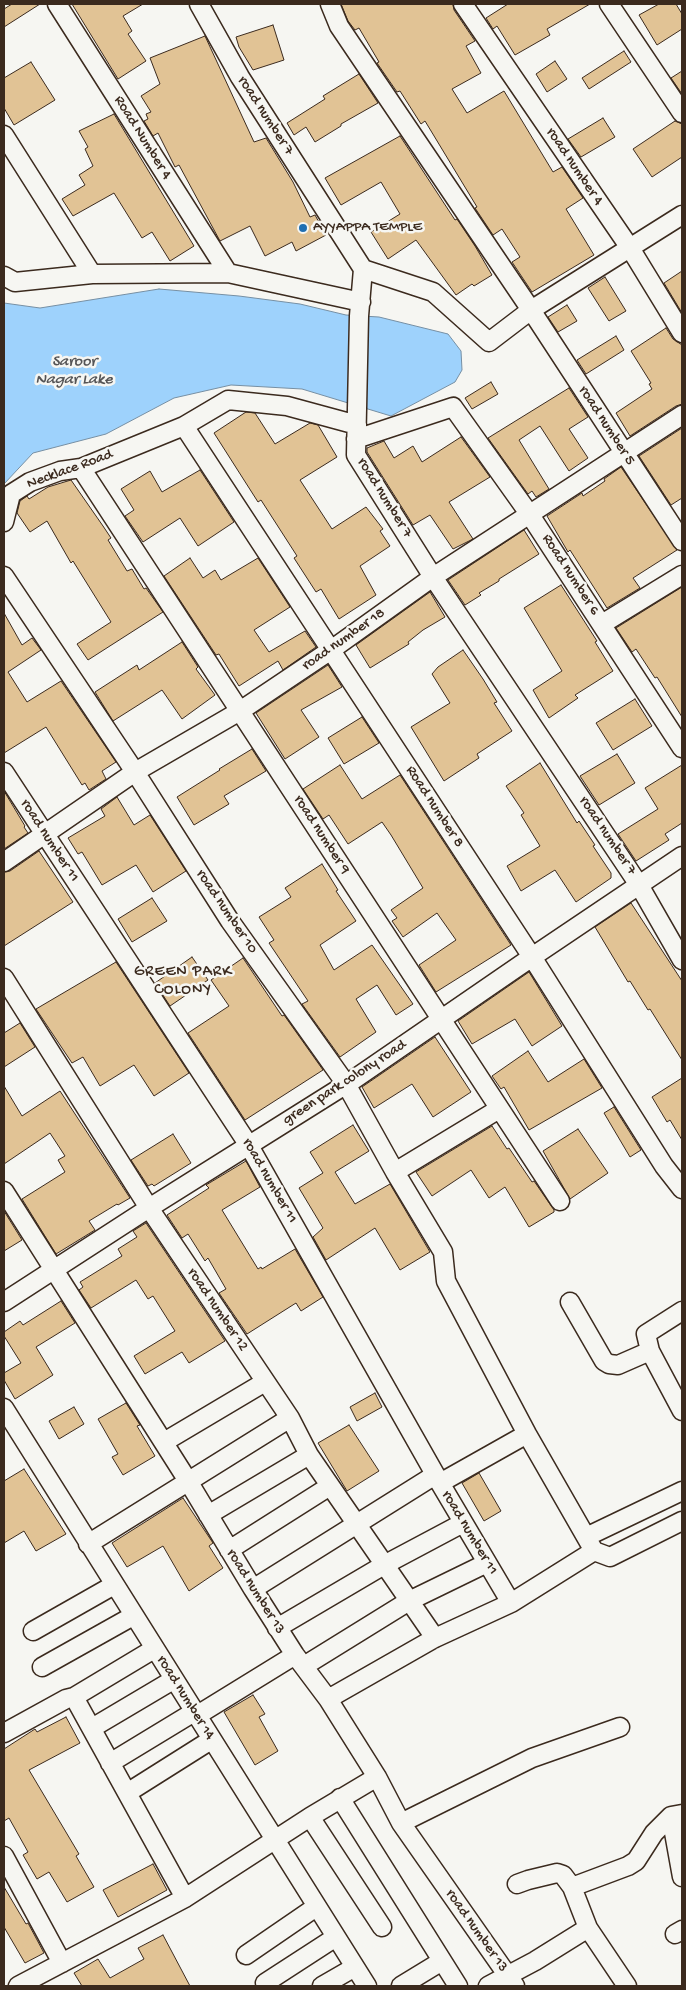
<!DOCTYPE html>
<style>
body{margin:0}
#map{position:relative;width:686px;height:1990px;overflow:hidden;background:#f6f6f2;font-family:"Gochi Hand",sans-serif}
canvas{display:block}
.frame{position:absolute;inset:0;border:5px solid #3b2a1e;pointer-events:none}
</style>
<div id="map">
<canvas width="686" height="1990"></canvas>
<div class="frame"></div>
</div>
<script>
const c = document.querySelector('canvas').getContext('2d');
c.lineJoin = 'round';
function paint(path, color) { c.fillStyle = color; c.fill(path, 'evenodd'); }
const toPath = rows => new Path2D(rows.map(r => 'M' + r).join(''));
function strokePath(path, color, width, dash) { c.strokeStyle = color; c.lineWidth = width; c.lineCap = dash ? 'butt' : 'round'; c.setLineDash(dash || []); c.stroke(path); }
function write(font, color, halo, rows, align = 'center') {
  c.font = font + ' "Gochi Hand",sans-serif'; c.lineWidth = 5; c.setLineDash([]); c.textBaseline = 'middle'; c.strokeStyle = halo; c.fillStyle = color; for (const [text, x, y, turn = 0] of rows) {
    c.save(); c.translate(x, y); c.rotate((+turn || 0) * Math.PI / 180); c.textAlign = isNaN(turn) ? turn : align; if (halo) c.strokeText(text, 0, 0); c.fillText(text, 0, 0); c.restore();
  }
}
const water = toPath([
 [159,289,239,296,300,304,346,315,379,317,448,334,461,351,462,370,455,382,391,416,302,389,231,385,174,398,106,434,33,453,4,484,4,303,40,308,159,289]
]);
const building = toPath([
 [12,4,40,4,4,27,4,9,12,4],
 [72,4,143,4,123,16,132,31,128,34,146,61,118,79,72,4],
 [341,4,453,4,454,10,475,41,466,46,481,73,452,89,467,113,504,91,553,172,562,167,583,198,566,209,594,255,532,292,512,262,520,257,502,229,493,235,475,208,477,207,425,121,421,124,400,91,397,92,377,63,379,62,359,28,355,30,348,21,341,4],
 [508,4,590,4,547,29,550,35,515,55,497,26,493,29,486,18,508,4],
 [659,4,676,4,682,14,682,29,657,45,639,15,659,4],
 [273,25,284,60,253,70,239,47,236,37,273,25],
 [205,36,254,142,266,138,293,182,310,217,315,215,326,235,296,251,292,242,265,256,250,226,220,241,179,165,175,167,158,133,153,136,144,121,148,119,146,114,151,112,141,96,160,84,150,58,205,36],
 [624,51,631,62,589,89,582,78,624,51],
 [555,61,567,79,547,92,536,74,555,61],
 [31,62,55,100,14,125,4,108,4,78,31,62],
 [682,71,682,94,671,78,682,71],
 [359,74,378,103,341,124,341,126,315,142,306,127,294,135,287,123,325,99,323,96,359,74],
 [114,114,194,246,170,261,152,232,142,238,114,193,73,216,62,199,85,185,79,175,93,166,85,149,88,147,79,131,114,114],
 [603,118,615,137,581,157,568,139,603,118],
 [675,121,682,124,682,157,652,177,633,149,675,121],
 [400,136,455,220,457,219,475,246,492,275,474,286,472,284,456,295,416,240,388,259,371,232,400,214,381,182,341,205,325,178,400,136],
 [682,271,682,313,664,283,682,271],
 [605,277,626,311,609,321,588,288,605,277],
 [567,305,577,321,558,332,548,317,567,305],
 [666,328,673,339,682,345,682,404,676,406,630,436,616,413,652,389,649,384,651,383,631,351,666,328],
 [616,336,624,350,586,374,577,360,616,336],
 [491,382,498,394,472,409,465,398,491,382],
 [569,388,588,417,569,429,588,458,569,471,540,426,519,440,549,489,536,497,532,491,528,494,488,438,569,388],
 [246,412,255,413,275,444,310,423,318,425,337,457,300,480,332,529,366,507,383,529,380,531,390,546,360,566,376,595,339,619,321,589,316,592,294,558,297,556,261,500,258,502,214,433,246,412],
 [682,428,682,498,671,505,639,456,682,428],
 [461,437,490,477,449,502,473,539,453,549,430,515,413,525,367,452,367,448,384,441,394,458,413,446,422,462,461,437],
 [621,467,677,550,633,578,640,588,607,608,570,550,568,552,547,516,582,493,583,496,605,481,604,479,621,467],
 [200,470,234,522,198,546,180,518,143,542,125,516,134,510,121,489,150,471,162,492,200,470],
 [71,480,103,526,111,538,108,540,127,571,132,569,144,589,146,588,163,612,88,660,77,644,111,622,73,561,71,563,47,521,30,532,17,513,20,501,27,496,29,499,48,487,71,480],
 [524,530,539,554,499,579,499,581,479,593,481,595,465,605,448,580,524,530],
 [190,558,203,578,215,570,221,580,258,558,290,607,254,630,269,652,305,631,316,647,283,670,278,661,239,686,219,654,216,655,164,576,190,558],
 [561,585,597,641,595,642,613,671,575,695,578,698,549,718,533,690,562,671,524,608,561,585],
 [682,587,682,717,657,677,655,678,636,649,632,652,616,628,682,587],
 [430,592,445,617,423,630,408,642,409,644,370,668,356,645,430,592],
 [4,613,22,645,32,638,41,650,8,672,27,702,61,681,116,762,102,771,106,779,89,790,85,783,82,785,46,727,4,753,4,613],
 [182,642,198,667,196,669,215,695,182,719,162,690,113,721,95,692,137,665,139,670,182,642],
 [463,650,483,679,497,702,494,703,512,731,477,754,479,758,444,781,411,727,450,703,432,674,438,667,463,650],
 [328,665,342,687,301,710,319,737,285,759,256,713,328,665],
 [635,699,652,726,613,750,596,723,635,699],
 [362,717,379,743,344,764,328,738,362,717],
 [252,749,266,771,224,796,229,804,194,825,177,797,220,770,219,769,252,749],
 [617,754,635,783,599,805,580,776,617,754],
 [540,763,577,823,579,821,595,845,593,846,611,873,611,878,576,902,555,870,521,891,507,866,540,846,521,815,524,813,506,786,540,763],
 [340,765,362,799,400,775,511,945,436,992,419,965,456,940,437,913,403,937,392,921,397,918,391,910,423,888,391,835,382,822,348,844,329,815,323,819,303,789,340,765],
 [682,765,682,823,665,834,669,840,636,861,618,834,658,809,645,788,682,765],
 [4,791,25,826,24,827,28,833,4,849,4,791],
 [117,797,134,825,150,815,186,871,153,892,136,865,102,885,82,852,78,854,68,838,105,816,101,809,117,797],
 [39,851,73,902,4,946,4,872,10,871,39,851],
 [322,864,338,890,336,891,356,921,320,945,334,970,372,945,413,1004,396,1015,377,985,356,999,376,1032,340,1057,302,1004,308,1001,269,943,274,940,259,917,291,897,285,888,322,864],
 [152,898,167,921,132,942,118,919,152,898],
 [631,903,682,981,682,1060,650,1009,648,1010,630,981,628,982,595,927,631,903],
 [192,957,208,980,170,1006,155,983,192,957],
 [243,958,282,1016,284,1015,323,1070,245,1120,188,1033,229,1006,211,980,243,958],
 [116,962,189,1073,154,1096,134,1065,100,1086,83,1057,72,1063,36,1009,116,962],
 [529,972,562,1026,532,1046,515,1019,472,1044,458,1021,529,972],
 [20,1023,35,1047,4,1067,4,1033,20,1023],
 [435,1037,471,1092,433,1117,412,1084,374,1108,362,1087,435,1037],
 [528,1051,548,1082,584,1059,602,1088,529,1130,504,1087,501,1089,492,1076,528,1051],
 [682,1078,682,1140,670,1120,667,1122,652,1097,682,1078],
 [4,1086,22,1116,60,1091,130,1198,118,1205,117,1204,89,1221,95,1230,56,1254,22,1199,65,1172,58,1160,65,1156,50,1133,4,1164,4,1086],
 [614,1107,641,1150,630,1157,604,1113,614,1107],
 [353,1125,369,1151,335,1172,355,1204,390,1184,430,1252,400,1270,375,1228,326,1260,313,1237,323,1228,299,1188,323,1173,310,1152,353,1125],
 [492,1126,507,1149,509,1148,532,1182,534,1181,554,1210,554,1212,529,1227,505,1187,489,1198,471,1170,432,1196,416,1172,492,1126],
 [578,1129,608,1173,570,1199,543,1151,578,1129],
 [173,1134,191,1163,154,1186,152,1184,148,1186,131,1160,173,1134],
 [246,1161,260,1187,222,1210,258,1269,261,1267,262,1269,295,1249,323,1297,301,1311,296,1303,247,1334,219,1293,226,1289,208,1258,205,1261,188,1234,182,1238,167,1215,209,1188,206,1185,246,1161],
 [4,1211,22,1240,4,1251,4,1211],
 [146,1223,225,1341,189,1363,182,1352,145,1374,134,1356,175,1331,153,1296,148,1299,136,1280,91,1308,79,1290,83,1287,80,1282,122,1256,118,1249,137,1237,133,1231,146,1223],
 [61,1301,75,1323,36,1347,53,1375,15,1399,4,1380,4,1373,21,1363,4,1336,4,1332,20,1321,23,1325,61,1301],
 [375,1393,382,1407,357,1421,350,1407,375,1393],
 [126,1403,140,1425,137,1426,155,1456,123,1475,112,1457,118,1454,98,1419,126,1403],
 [74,1407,84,1424,59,1439,49,1421,74,1407],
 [349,1425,379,1471,347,1491,318,1443,349,1425],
 [24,1469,66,1534,36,1551,24,1531,4,1543,4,1481,24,1469],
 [479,1473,501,1511,484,1521,462,1483,479,1473],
 [183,1498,213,1543,209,1546,223,1568,189,1591,163,1546,127,1567,112,1543,183,1498],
 [253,1695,265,1714,259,1717,278,1751,255,1765,224,1712,253,1695],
 [66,1717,80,1743,29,1770,79,1854,76,1856,94,1887,67,1902,49,1872,37,1879,23,1855,28,1852,9,1818,4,1821,4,1749,35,1729,37,1732,66,1717],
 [153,1864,167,1890,118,1917,103,1890,153,1864],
 [4,1887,26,1924,28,1923,44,1953,25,1963,4,1927,4,1887],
 [163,1935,190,1986,82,1986,74,1973,98,1959,110,1978,144,1959,138,1948,163,1935]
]);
const street = toPath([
 [57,4,228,273],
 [199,4,240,77,363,269,359,316,356,455,433,577,639,885,682,960],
 [330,4,339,26,531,310,682,541],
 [463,4,630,248,682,333],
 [609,4,682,113],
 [4,135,92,274],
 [363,269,433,292,489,342,531,310,682,215],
 [4,276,15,282,92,274,228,273,361,302],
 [184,426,532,957,664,1166,682,1189],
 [356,439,453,407,530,515,682,748],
 [81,468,560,1201],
 [4,522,11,494,30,482,60,471,81,468,184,426,228,400,287,406,357,425],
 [4,576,135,772,230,921,346,1084,395,1172,443,1252,446,1281,527,1434,594,1551],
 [602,624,682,575],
 [4,772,248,1144,440,1483,511,1603],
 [4,862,135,772,240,711,331,650,433,577,682,415],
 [4,978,149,1208,290,1418,309,1455,435,1638],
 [395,1172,499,1109],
 [4,1191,188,1481,253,1589,295,1655,328,1699,377,1777,401,1823,515,1986],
 [4,1302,149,1208,353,1080,532,957,682,856],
 [570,1302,604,1361,609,1364,618,1365,650,1351,682,1411],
 [650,1351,646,1334,682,1311],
 [4,1408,367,1986],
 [164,1442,265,1382],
 [440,1483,527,1434],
 [208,1515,309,1455],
 [586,1537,682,1491],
 [88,1544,290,1418],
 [229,1550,330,1486],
 [253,1589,435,1475],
 [277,1628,384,1565,463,1523],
 [33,1631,114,1585],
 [304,1666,409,1601,487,1563],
 [42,1667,133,1616],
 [74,1697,154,1649],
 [328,1699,435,1638,511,1603,594,1551,610,1557,682,1521],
 [196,1716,295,1655],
 [92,1728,173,1680],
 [4,1733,66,1699,74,1697,185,1898],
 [110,1763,194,1712],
 [127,1793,211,1740],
 [340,1798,458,1986],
 [671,1816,682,1877],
 [310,1817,382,1927],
 [401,1823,532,1758,620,1727],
 [4,1856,62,1963],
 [517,1884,528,1880,557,1873,563,1875,572,1887,628,1866,636,1861,654,1833,671,1816,682,1814],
 [572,1887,588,1928,627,1986],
 [675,1934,682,1930],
 [246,1955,316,1907],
 [265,1983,336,1937],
 [18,1986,185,1898,310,1817,377,1777],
 [322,1986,355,1967],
 [401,1986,442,1961],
 [488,1986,535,1961,588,1928]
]);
const markers = [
 [303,228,5,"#1f6fb2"]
];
const streetNames = [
 ["road number 7",265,116,57],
 ["Road Number 4",142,138,58],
 ["road number 4",574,167,56],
 ["road number 5",606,426,57],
 ["Necklace Road",70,470,-20],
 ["road number 7",384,498,58],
 ["Road number 6",570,575,57],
 ["road number 18",344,640,-35],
 ["Road number 8",434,807,57],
 ["road number 9",321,835,57],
 ["road number 7",607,836,56],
 ["road number 11",49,841,57],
 ["road number 10",226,912,56],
 ["green park colony road",345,1083,-33],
 ["road number 11",269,1181,60],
 ["road number 12",217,1310,56],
 ["road number 11",469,1533,59],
 ["road number 13",255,1592,58],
 ["road number 14",185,1698,58],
 ["road number 13",476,1931,55]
];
const poiNames = [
 ["AYYAPPA TEMPLE",313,228]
];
const waterNames = [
 ["Saroor",74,363],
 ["Nagar Lake",74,381]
];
const neighbourhoodNames = [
 ["GREEN PARK",183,973],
 ["COLONY",183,991]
];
paint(water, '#9ed2fc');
strokePath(water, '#768fa3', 1);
paint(building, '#e1c395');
strokePath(building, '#3b2a1e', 1);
strokePath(street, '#3b2a1e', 21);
strokePath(street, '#f6f6f2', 18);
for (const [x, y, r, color] of markers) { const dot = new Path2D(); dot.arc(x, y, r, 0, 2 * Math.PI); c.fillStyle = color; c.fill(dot); strokePath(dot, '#f6f6f2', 2); }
write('15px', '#3b2a1e', '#f6f6f2', streetNames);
write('15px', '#3b2a1e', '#f6f6f2', poiNames, 'left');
write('italic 16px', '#545456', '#f6f6f2', waterNames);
c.letterSpacing = '1px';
write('16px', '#3b2a1e', '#f6f6f2', neighbourhoodNames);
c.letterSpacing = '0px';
</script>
